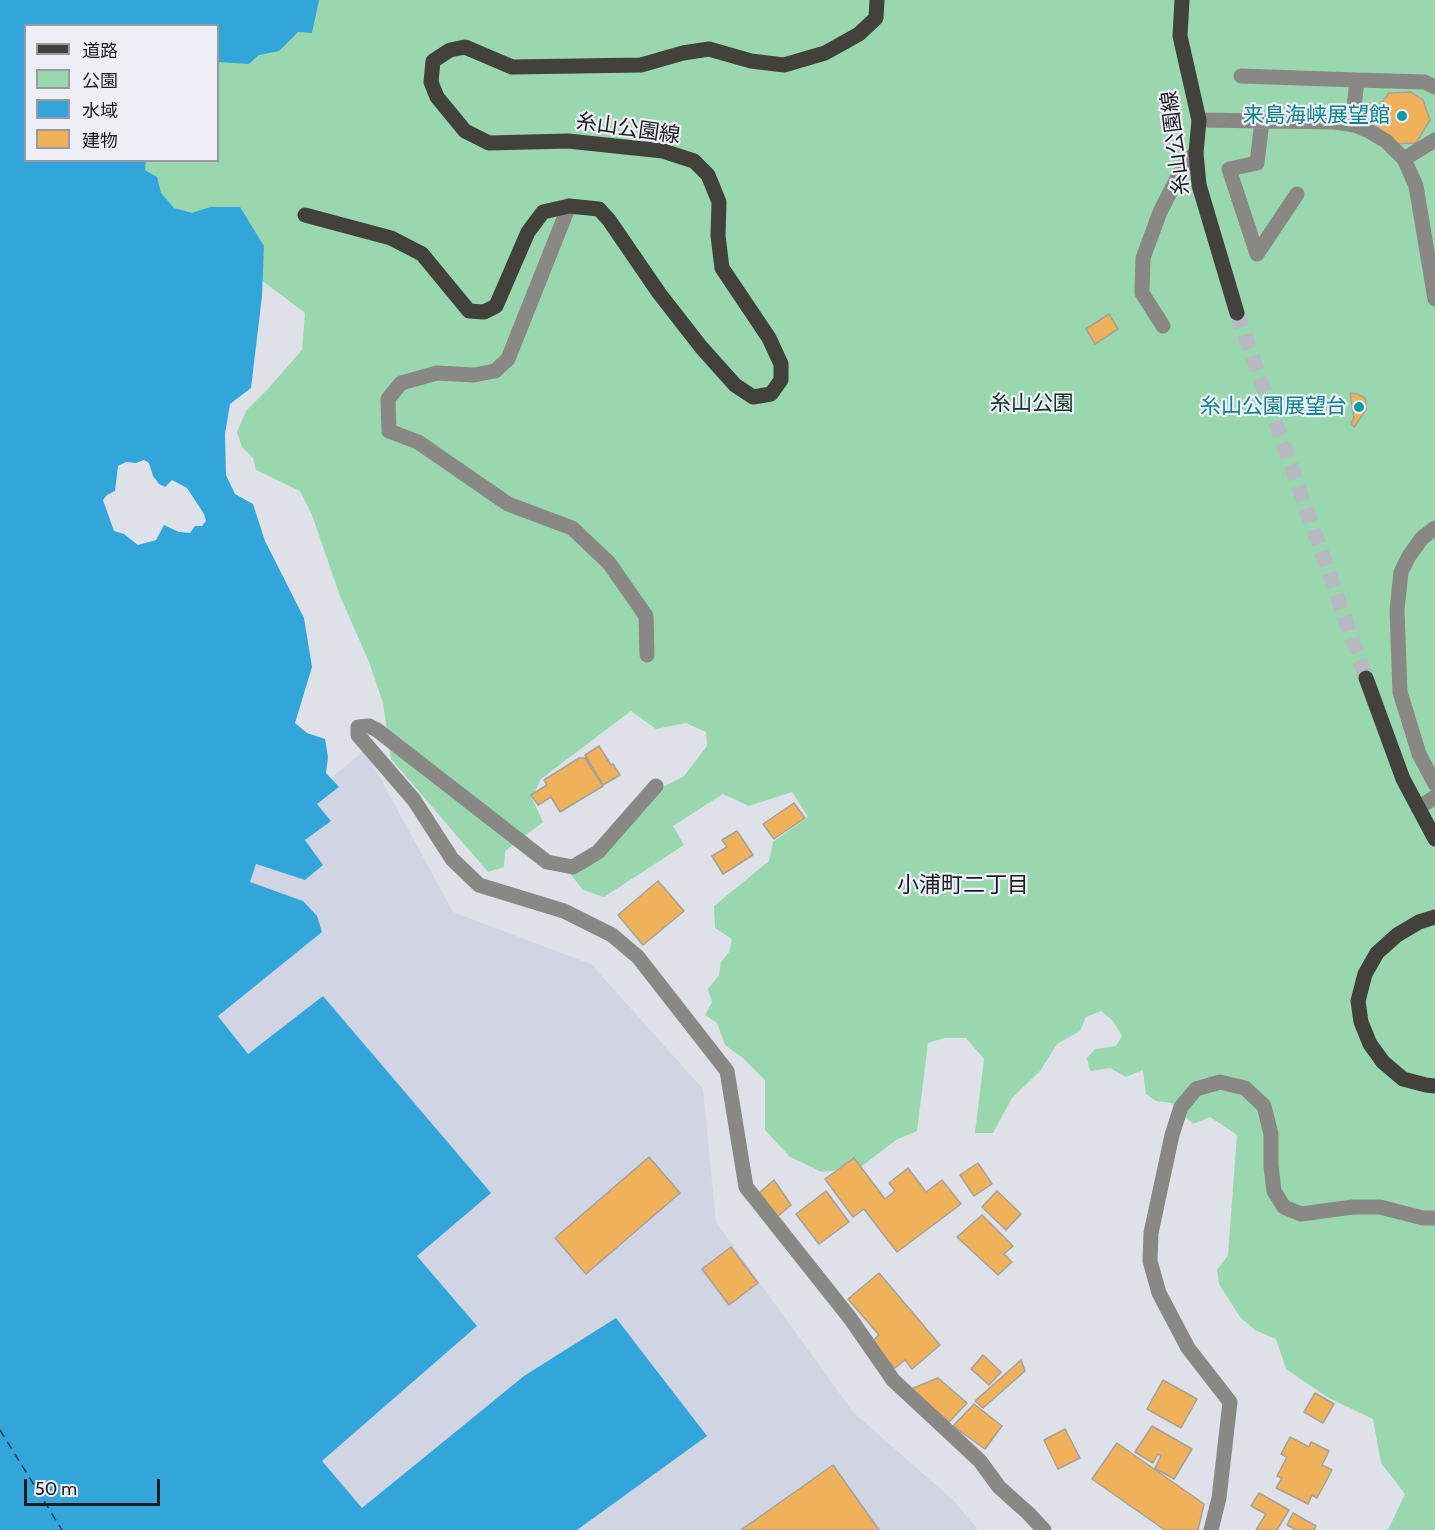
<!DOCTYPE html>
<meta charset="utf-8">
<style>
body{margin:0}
#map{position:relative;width:1435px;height:1530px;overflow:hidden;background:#dfe1e9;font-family:Cabin,"Noto Sans JP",sans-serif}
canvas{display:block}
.legend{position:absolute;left:24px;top:24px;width:195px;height:138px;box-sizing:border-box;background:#edeef6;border:2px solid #999aa0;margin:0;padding:8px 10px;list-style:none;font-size:18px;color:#1c1c1f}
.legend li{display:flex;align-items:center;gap:12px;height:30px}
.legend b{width:30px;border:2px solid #999aa0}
.scale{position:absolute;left:24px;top:1479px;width:136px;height:27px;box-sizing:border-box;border:3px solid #1c1c1f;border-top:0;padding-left:8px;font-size:18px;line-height:21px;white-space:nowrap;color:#1c1c1f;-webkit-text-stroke:4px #edeef6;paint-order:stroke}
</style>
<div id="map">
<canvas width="1435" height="1530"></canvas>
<ul class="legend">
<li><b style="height:8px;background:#43413b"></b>道路</li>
<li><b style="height:16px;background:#99d8ae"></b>公園</li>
<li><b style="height:16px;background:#32a6db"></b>水域</li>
<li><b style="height:16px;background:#efb25b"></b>建物</li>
</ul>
<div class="scale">50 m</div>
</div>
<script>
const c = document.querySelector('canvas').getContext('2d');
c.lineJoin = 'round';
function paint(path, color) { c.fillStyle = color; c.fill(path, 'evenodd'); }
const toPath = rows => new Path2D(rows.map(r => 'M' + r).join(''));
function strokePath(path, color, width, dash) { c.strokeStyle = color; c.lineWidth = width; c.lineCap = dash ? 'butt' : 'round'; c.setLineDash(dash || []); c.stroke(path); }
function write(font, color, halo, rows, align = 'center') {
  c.font = font + ' Cabin,"Noto Sans JP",sans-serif'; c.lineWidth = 4.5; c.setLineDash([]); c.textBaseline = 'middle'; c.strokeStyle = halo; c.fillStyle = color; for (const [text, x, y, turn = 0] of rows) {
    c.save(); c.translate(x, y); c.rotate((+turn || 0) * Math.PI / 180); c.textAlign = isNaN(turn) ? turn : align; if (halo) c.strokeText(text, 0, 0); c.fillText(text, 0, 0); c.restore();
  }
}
const built = toPath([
 [365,750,453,912,591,964,703,1089,716,1222,853,1412,953,1500,978,1530,577,1530,706,1436,524,1376,362,1508,322,1461,477,1326,247,1054,218,1015,321,932,303,901,250,882,256,864,305,880,323,865,305,840,317,804,339,788,331,778]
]);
const green = toPath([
 [211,0,1435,0,1435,1530,1388,1530,1405,1494,1381,1463,1373,1419,1327,1397,1286,1369,1276,1339,1255,1330,1240,1317,1219,1284,1217,1270,1228,1255,1237,1135,1210,1117,1193,1124,1171,1103,1156,1101,1146,1094,1143,1070,1126,1077,1110,1068,1090,1071,1087,1058,1095,1049,1116,1046,1122,1036,1113,1021,1101,1011,1086,1017,1080,1031,1057,1044,1040,1071,1012,1098,993,1133,975,1133,984,1059,966,1038,944,1038,928,1043,917,1131,896,1140,861,1167,822,1172,790,1157,765,1130,765,1080,743,1058,725,1045,717,1023,705,1015,712,1002,708,989,719,975,721,962,729,952,732,939,715,928,714,906,769,861,773,842,808,817,792,792,749,806,723,794,673,826,684,845,604,897,583,890,569,872,661,788,684,776,707,746,706,732,686,723,656,729,631,711,541,779,532,798,543,822,505,851,504,867,488,872,391,759,383,703,369,662,340,596,312,515,300,491,256,470,253,458,242,447,237,432,246,411,266,391,302,350,305,313,207,239,125,161,218,160,218,26]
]);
const water = toPath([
 [0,0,319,0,312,33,298,32,279,51,259,55,249,64,218,62,218,26,26,26,26,160,146,161,145,170,157,177,161,193,174,208,192,213,210,207,240,207,264,246,262,296,251,388,230,404,225,434,226,475,235,494,253,504,265,541,304,618,312,667,295,723,307,733,325,739,328,757,326,773,339,787,317,804,331,821,305,840,323,865,305,880,256,864,250,882,303,901,317,916,322,932,218,1016,248,1054,323,996,491,1193,417,1256,477,1326,322,1461,362,1508,524,1376,616,1318,707,1436,577,1530,0,1530],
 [144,460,149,463,153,476,159,484,165,487,172,480,187,488,204,514,206,521,202,526,195,526,190,533,179,532,164,525,156,540,138,545,124,534,114,531,103,500,107,495,115,491,118,466,126,462,136,463]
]);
const ferry = toPath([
 [0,1430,62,1530]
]);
const building = toPath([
 [1411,92,1423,100,1430,120,1416,143,1395,144,1380,135,1375,112,1389,93,1411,92],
 [1109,314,1118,329,1095,344,1086,329,1109,314],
 [1350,393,1358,394,1365,398,1366,404,1366,410,1354,427,1351,423,1354,418,1350,393],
 [599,746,611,765,613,764,620,775,603,785,585,755,599,746],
 [579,758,585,758,603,786,560,812,551,797,538,805,531,795,547,785,544,780,579,758],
 [794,803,805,818,774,839,763,824,794,803],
 [737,831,753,855,723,874,712,856,727,847,722,840,737,831],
 [658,881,684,911,643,945,618,915,658,881],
 [649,1157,680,1193,586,1274,555,1238,649,1157],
 [854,1158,885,1199,895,1191,889,1183,908,1168,926,1192,942,1180,961,1204,897,1252,864,1209,853,1217,825,1179,854,1158],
 [978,1163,992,1184,974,1196,960,1175,978,1163],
 [774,1180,791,1205,777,1217,758,1194,774,1180],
 [826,1191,849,1222,819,1244,796,1214,826,1191],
 [997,1191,1021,1214,1006,1230,982,1207,997,1191],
 [982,1215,1013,1246,1004,1254,1012,1262,998,1275,957,1237,982,1215],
 [731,1247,758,1283,729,1305,702,1269,731,1247],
 [879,1273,940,1345,912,1369,905,1360,895,1368,871,1342,879,1335,848,1299,879,1273],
 [983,1355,1001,1372,989,1385,971,1369,983,1355],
 [1021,1360,1025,1371,983,1408,975,1401,1021,1360],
 [938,1378,967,1403,949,1422,911,1389,938,1378],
 [1163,1380,1197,1399,1181,1428,1147,1409,1163,1380],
 [1315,1393,1334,1404,1323,1423,1304,1412,1315,1393],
 [974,1404,1002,1426,985,1449,953,1426,974,1404],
 [1152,1426,1192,1449,1174,1479,1155,1468,1161,1456,1158,1454,1153,1463,1135,1452,1152,1426],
 [1065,1429,1080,1458,1058,1469,1044,1440,1065,1429],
 [1290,1437,1309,1447,1311,1442,1329,1451,1322,1465,1332,1470,1317,1498,1312,1495,1308,1504,1276,1488,1282,1478,1277,1476,1287,1457,1281,1454,1290,1437],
 [1117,1443,1204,1504,1198,1530,1165,1530,1092,1479,1117,1443],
 [833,1465,879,1530,741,1530,833,1465],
 [1259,1493,1289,1510,1277,1530,1256,1530,1266,1514,1251,1506,1259,1493],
 [1293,1513,1316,1526,1314,1530,1296,1530,1287,1525,1293,1513]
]);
const majorTunnel = toPath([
 [1237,313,1366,678]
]);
const minor = toPath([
 [1241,76,1357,80,1352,125],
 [1357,80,1424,82,1435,87],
 [1199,120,1335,122,1355,125,1369,131,1386,141,1404,159,1416,186,1435,299],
 [1262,121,1257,163,1229,169,1257,254,1297,194],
 [1404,159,1435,140],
 [569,206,508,359,495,371,474,375,437,373,401,383,388,399,389,431,418,442,508,504,572,528,609,563,646,616,647,655],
 [1163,326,1142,293,1143,258,1160,212,1186,161,1196,153],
 [1435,528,1422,538,1409,556,1401,572,1397,610,1400,692,1419,754,1435,784],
 [656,786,598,852,573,867,547,862,377,730,369,726,358,727,358,735,414,800,452,859,479,885,564,911,612,935,638,957,727,1071,746,1187,850,1318,893,1380,980,1461,999,1487,1028,1513,1044,1530],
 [1418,808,1435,797],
 [1211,1530,1219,1498,1230,1402,1188,1348,1159,1293,1150,1261,1151,1233,1172,1135,1181,1107,1196,1089,1220,1082,1245,1088,1264,1106,1271,1134,1271,1166,1274,1191,1284,1207,1301,1214,1353,1207,1380,1207,1423,1218,1435,1218]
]);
const major = toPath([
 [1182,0,1180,36,1199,120,1196,153,1199,185,1237,313],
 [305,215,391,238,422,254,469,311,484,312,496,306,528,232,543,212,569,206,599,209,609,220,659,293,701,347,735,385,753,397,771,394,781,380,781,364,769,338,722,268,718,236,719,202,708,175,694,161,663,151,568,141,489,143,465,131,437,97,431,82,433,61,450,50,465,47,512,67,641,65,683,53,709,49,751,61,784,65,825,53,859,34,876,18,877,0],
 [1366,678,1403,779,1435,839],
 [1435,917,1419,922,1397,935,1377,953,1365,974,1358,1001,1361,1022,1370,1044,1383,1062,1403,1079,1426,1085,1435,1086]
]);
const markers = [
 [1402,116,6,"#0f9aa8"],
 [1359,407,6,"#0f9aa8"]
];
const cultureNames = [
 ["来島海峡展望館",1390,116],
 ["糸山公園展望台",1347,407]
];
const streetNames = [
 ["糸山公園線",628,129,8],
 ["糸山公園線",1176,143,-97]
];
const parkNames = [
 ["糸山公園",1032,404]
];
const neighbourhoodNames = [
 ["小浦町二丁目",963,886]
];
paint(built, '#d1d4e3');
paint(green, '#99d8ae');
paint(water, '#32a6db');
strokePath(ferry, '#104056', 1.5, [8, 6]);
paint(building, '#efb25b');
strokePath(building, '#a5a09a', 1.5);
strokePath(majorTunnel, '#b8bac1', 15, [15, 8]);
strokePath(minor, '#898885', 15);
strokePath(major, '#43413b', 15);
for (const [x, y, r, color] of markers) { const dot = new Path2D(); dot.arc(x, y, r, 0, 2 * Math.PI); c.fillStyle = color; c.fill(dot); strokePath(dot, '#edeef6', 2); }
write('21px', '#0d838f', '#edeef6', cultureNames, 'right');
write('21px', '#1c1c1f', '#edeef6', streetNames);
write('21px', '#0c361f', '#edeef6', parkNames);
write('22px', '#1c1c1f', '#edeef6', neighbourhoodNames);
</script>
